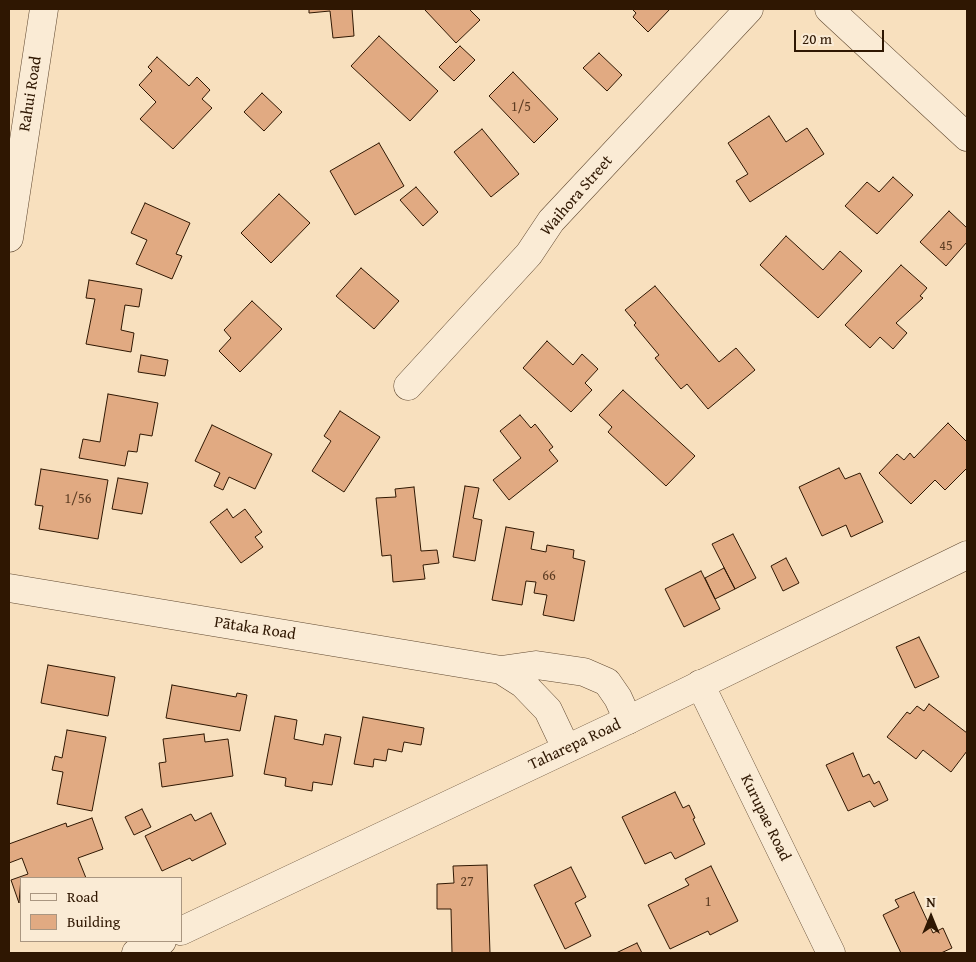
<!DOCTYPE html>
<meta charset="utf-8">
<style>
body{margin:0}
#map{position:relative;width:976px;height:962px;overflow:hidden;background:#f8e0be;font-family:"Gentium Book Plus",serif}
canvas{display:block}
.frame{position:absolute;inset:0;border:10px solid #2f1702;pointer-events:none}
.legend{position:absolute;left:20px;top:877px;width:162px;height:65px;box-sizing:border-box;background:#faebd5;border:1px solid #a99681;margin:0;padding:6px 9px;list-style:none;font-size:15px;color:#2f1702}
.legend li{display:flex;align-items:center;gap:10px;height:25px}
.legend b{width:25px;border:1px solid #a99681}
.north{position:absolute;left:906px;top:892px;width:50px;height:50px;-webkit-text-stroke:4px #faebd5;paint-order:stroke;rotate:0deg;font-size:14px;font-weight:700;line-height:20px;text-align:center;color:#2f1702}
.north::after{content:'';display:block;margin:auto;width:18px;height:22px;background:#2f1702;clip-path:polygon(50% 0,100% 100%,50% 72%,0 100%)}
.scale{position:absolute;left:794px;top:30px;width:90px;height:22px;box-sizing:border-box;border:2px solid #2f1702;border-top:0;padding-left:6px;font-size:15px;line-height:18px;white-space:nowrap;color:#2f1702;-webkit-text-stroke:4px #faebd5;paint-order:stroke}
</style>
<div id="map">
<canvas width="976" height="962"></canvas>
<div class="frame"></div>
<ul class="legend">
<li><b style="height:6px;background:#faebd5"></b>Road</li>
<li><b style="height:14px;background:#e1aa82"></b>Building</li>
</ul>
<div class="north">N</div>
<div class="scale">20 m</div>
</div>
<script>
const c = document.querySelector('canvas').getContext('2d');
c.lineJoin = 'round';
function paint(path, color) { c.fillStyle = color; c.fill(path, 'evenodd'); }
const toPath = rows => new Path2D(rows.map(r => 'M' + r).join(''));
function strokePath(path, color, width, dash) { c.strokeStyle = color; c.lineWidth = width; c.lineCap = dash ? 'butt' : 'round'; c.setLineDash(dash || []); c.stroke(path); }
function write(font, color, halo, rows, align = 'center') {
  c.font = font + ' "Gentium Book Plus",serif'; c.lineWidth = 4; c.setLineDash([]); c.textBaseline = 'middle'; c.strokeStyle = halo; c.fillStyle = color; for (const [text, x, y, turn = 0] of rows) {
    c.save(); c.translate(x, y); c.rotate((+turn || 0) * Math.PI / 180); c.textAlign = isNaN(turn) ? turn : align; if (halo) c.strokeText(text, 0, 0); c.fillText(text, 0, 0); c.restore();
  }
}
const building = toPath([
 [309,9,352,9,354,36,333,38,330,11,309,13,309,9],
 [426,9,469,9,480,20,456,43,425,10,426,9],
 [632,9,670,9,648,32,633,17,636,13,632,9],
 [379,36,438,91,410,121,351,66,379,36],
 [460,46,475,60,454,81,439,67,460,46],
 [599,53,622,75,607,91,583,68,599,53],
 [157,57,189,86,197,77,210,90,202,99,212,108,173,149,140,119,156,102,139,85,152,71,148,67,157,57],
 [513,72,558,119,534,143,489,96,513,72],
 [262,93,282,112,264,131,244,112,262,93],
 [769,116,786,142,807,128,824,154,750,202,736,181,748,174,728,143,769,116],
 [482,129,519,174,491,197,454,152,482,129],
 [379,143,404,186,355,215,330,171,379,143],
 [893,177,913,195,877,234,845,206,867,182,879,192,893,177],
 [416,187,438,212,423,226,400,200,416,187],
 [279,194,310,223,271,263,241,233,279,194],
 [145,203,190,223,176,254,182,256,172,279,136,264,147,240,131,233,145,203],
 [949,211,967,228,967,242,946,266,920,242,949,211],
 [786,236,823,270,840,251,862,271,818,318,760,265,786,236],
 [901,265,927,288,920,296,923,298,896,323,907,333,893,349,880,337,870,348,845,325,901,265],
 [361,268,399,301,374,329,336,296,361,268],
 [89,280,142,289,139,307,125,305,121,330,134,333,131,352,86,344,95,299,86,298,89,280],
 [655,286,719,362,736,348,755,370,708,409,687,384,681,389,655,358,659,355,634,325,636,323,625,310,655,286],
 [252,301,282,329,240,372,219,351,231,338,224,330,252,301],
 [547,341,573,365,582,354,598,369,585,383,592,390,571,412,523,368,547,341],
 [141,355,168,360,165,376,138,372,141,355],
 [623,390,695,456,666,486,608,432,612,427,599,415,623,390],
 [108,394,158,403,152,436,140,434,137,452,128,451,125,466,79,458,83,439,100,442,108,394],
 [340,411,380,437,344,492,312,471,331,441,324,436,340,411],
 [520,415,531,428,535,424,553,447,549,450,558,461,509,500,493,480,521,458,500,431,520,415],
 [948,423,967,442,967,468,945,490,935,480,911,504,879,473,897,454,904,460,910,453,914,458,948,423],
 [212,425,272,454,255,489,229,477,223,490,214,486,220,473,195,461,212,425],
 [839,468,845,479,860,473,883,522,851,537,846,525,822,536,799,487,839,468],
 [41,469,108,480,98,539,39,529,43,506,35,505,41,469],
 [118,478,148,483,142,514,112,509,118,478],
 [465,486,479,488,473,518,482,520,475,561,453,557,465,486],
 [414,487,421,551,437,550,439,563,423,565,425,579,393,582,391,555,382,556,376,498,396,497,395,489,414,487],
 [227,509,233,518,245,509,262,532,255,537,263,547,241,563,210,522,227,509],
 [506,527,534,532,531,549,546,552,547,545,574,550,573,558,585,561,574,621,543,615,547,595,534,593,536,582,526,581,522,605,492,600,506,527],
 [733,534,756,578,735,589,712,544,733,534],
 [786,558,799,583,783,591,771,566,786,558],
 [724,568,735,589,715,599,705,578,724,568],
 [701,571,720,609,684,627,665,589,701,571],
 [919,637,939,677,915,688,896,647,919,637],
 [48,665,115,677,108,716,41,703,48,665],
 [172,685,236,697,237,693,247,695,240,731,166,718,172,685],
 [929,704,967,733,967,751,951,772,923,750,916,759,887,737,907,712,910,714,917,706,924,711,929,704],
 [275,716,297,720,294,739,323,745,325,734,341,737,332,785,313,782,312,791,285,786,286,778,264,774,275,716],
 [363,717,424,728,421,745,404,742,402,752,388,749,386,761,374,759,373,767,354,764,363,717],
 [67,730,106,737,92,811,57,804,63,772,52,770,55,756,62,758,67,730],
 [204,734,205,742,228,739,233,776,162,787,159,763,166,762,163,739,204,734],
 [853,753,863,777,869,774,874,784,879,781,888,800,874,807,870,801,848,811,826,765,853,753],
 [675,792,683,808,689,805,695,818,693,819,705,844,675,859,671,852,645,864,622,817,675,792],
 [142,809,151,827,134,835,125,817,142,809],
 [211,813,226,844,192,861,190,858,162,871,145,836,191,814,195,821,211,813],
 [92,818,103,849,78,858,86,878,21,878,19,903,11,880,28,874,22,858,9,863,9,844,66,823,67,827,92,818],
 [487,865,490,953,452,953,451,909,437,909,437,884,454,883,453,866,487,865],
 [711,866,738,921,710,935,708,931,670,949,648,905,689,885,685,879,711,866],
 [571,867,586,897,575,903,591,936,565,949,534,885,571,867],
 [914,892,933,933,943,928,952,948,941,953,901,953,883,915,899,907,895,900,914,892],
 [637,943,642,953,616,953,637,943]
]);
const minor = toPath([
 [829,9,967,137],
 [9,238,44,9],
 [408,386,529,254,551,221,749,9],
 [9,588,501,670,536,665,584,672,607,682,618,698,628,720],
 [501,670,523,684,548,710,566,748],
 [700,684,831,953]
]);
const tertiary = toPath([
 [181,931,628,720,967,555],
 [136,953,162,941]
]);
const numberNames = [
 ["1/5",521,107],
 ["45",946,246],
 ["1/56",78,499],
 ["66",549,576],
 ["27",467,882],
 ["1",708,902]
];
const streetNames = [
 ["Rahui Road",31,94,-81],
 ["Waihora Street",577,196,-49],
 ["Pātaka Road",255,629,9],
 ["Taharepa Road",575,745,-25],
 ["Kurupae Road",765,818,64]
];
paint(building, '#e1aa82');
strokePath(building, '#2f1702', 1);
strokePath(minor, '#614931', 29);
strokePath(tertiary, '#614931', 29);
strokePath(minor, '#faebd5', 28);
strokePath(tertiary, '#faebd5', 28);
write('14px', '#5c3c22', null, numberNames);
write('16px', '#2f1702', '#faebd5', streetNames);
</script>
